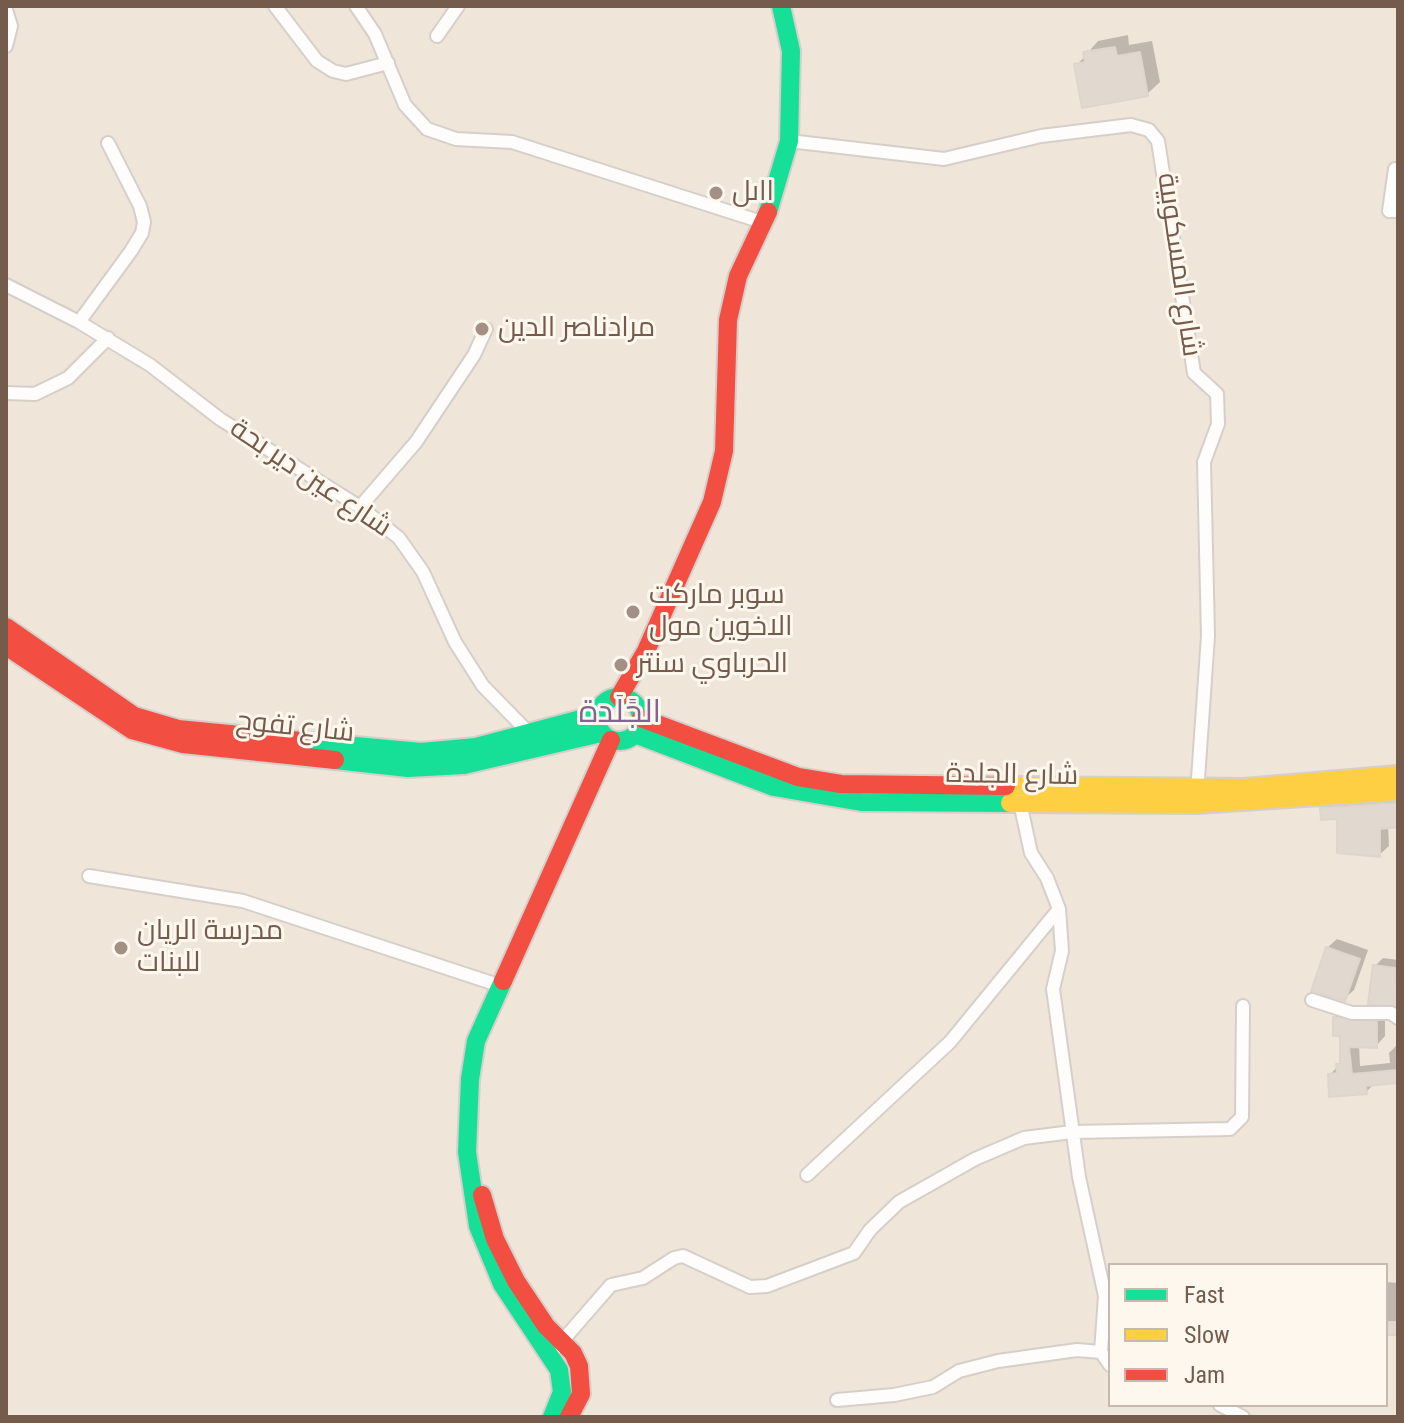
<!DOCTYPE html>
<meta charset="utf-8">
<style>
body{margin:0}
#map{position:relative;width:1404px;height:1423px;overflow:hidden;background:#f6f2eb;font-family:"Roboto Condensed",sans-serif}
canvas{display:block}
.frame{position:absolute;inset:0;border:8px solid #745b4c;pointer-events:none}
.legend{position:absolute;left:1108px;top:1263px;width:280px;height:144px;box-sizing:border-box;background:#fef7ed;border:2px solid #c7b9ad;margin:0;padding:10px 14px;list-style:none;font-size:24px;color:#745b4c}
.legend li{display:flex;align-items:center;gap:16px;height:40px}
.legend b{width:40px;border:2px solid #c7b9ad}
</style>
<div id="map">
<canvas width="1404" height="1423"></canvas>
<div class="frame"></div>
<ul class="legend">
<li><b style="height:10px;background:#16e098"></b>Fast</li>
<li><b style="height:10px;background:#ffcf43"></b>Slow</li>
<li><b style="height:10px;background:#f24e42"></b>Jam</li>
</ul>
</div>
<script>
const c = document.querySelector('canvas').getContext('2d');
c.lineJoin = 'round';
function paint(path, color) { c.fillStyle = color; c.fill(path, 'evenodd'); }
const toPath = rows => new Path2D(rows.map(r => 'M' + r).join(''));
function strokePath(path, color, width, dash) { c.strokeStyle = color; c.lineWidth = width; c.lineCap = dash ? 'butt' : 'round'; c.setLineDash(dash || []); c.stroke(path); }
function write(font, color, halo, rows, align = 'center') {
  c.font = font + ' "Roboto Condensed",Cairo,sans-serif'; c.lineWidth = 6; c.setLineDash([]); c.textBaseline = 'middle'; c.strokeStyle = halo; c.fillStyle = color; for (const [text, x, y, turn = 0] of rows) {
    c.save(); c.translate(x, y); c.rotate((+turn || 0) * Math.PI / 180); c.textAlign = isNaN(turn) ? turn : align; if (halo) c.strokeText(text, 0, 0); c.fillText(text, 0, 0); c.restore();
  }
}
const residential = toPath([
 [6,6,1398,6,1398,1417,6,1417],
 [1110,1265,1386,1265,1386,1405,1110,1405]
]);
const shadow = toPath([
 [1128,35,1129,45,1152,41,1160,82,1147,94,1077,65,1098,41],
 [1398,795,1398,825,1388,826,1389,846,1379,855,1339,817,1322,809,1331,800],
 [1337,939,1368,950,1354,990,1344,999,1327,948],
 [1383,958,1398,960,1398,1005,1370,1002,1375,966],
 [1344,1008,1385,1014,1385,1036,1376,1046,1359,1045,1360,1066,1390,1063,1389,1053,1398,1044,1398,1082,1375,1083,1366,1092,1330,1075,1342,1061,1342,1034,1335,1034,1335,1017],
 [1386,1282,1398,1283,1398,1333,1386,1333]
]);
const building = toPath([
 [1115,47,1117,56,1140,52,1148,96,1082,108,1074,64,1085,62,1083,52,1115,47],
 [1398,803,1398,827,1380,829,1380,857,1337,853,1337,819,1321,820,1320,808,1398,803],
 [1326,947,1360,959,1345,1001,1311,991,1326,947],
 [1373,965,1395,968,1398,1007,1368,1004,1373,965],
 [1333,1017,1377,1022,1377,1048,1349,1047,1352,1074,1398,1070,1398,1083,1366,1086,1367,1094,1329,1097,1328,1074,1337,1073,1336,1064,1340,1064,1340,1036,1333,1036,1333,1017],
 [1386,1322,1398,1322,1398,1335,1386,1335,1386,1322]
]);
const street = toPath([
 [275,6,317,61,333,71,346,74,388,63],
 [356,6,375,34,405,105,427,129,456,139,512,142,765,223],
 [6,10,11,26,6,46],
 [437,36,458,6],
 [789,141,944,159,1041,136,1131,125,1149,130,1158,141,1194,373,1217,394,1218,424,1204,462,1208,636,1197,793],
 [1395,169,1389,211,1398,211],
 [6,285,79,322,150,365,220,419,360,507,399,538,423,572,455,642,483,686,531,735],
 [79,322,131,251,142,233,144,222,140,206,108,143],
 [6,393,35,394,68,378,108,338],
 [360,507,416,442,474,355,486,329],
 [1019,798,1031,853,1047,878,1059,909,1062,951,1053,989,1079,1177,1105,1296,1101,1352,1110,1365],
 [89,876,243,901,501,986],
 [1312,1000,1352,1013,1391,1013,1398,1018],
 [807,1175,950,1042,1059,909],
 [557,1347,611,1285,643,1278,674,1258,683,1256,750,1287,767,1286,854,1253,870,1230,899,1202,975,1159,1024,1138,1072,1132,1230,1129,1242,1117,1243,1006],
 [837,1400,894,1395,933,1387,959,1371,998,1361,1077,1350,1101,1352],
 [1220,1405,1243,1417]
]);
const fast = toPath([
 [768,212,789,141,791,51,781,6],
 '597 719a22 22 0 1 1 44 0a22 22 0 1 1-44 0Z',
 [635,734,774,787,861,802,1010,803],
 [301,741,421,752,476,747,596,715],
 [335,760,408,768,464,765,601,733],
 [503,981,476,1041,470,1079,467,1152,478,1226,502,1284,559,1370,562,1392,552,1417]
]);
const slow = toPath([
 [1006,786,1244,788,1398,775],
 [1010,803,1196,804,1398,791]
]);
const jam = toPath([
 [6,627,134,716,178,729,301,741],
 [6,646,132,730,183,744,335,760],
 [619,697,646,651,712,502,724,451,728,320,738,276,768,212],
 [641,718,798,777,841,784,1006,786],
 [503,981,611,740],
 [482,1195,495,1239,516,1281,546,1326,573,1353,579,1366,581,1394,569,1417]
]);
const markers = [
 [716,193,8,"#a29084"],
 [482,329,8,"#a29084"],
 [633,612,8,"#a29084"],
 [621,665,8,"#a29084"],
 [121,948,8,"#a29084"]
];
const poiNames = [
 ["ااىل",732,193],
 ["مرادناصر الدين",498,329],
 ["سوبر ماركت",649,596],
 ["الاخوين مول",649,628],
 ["الحرباوي سنتر",637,665],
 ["مدرسة الريان",137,932],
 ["للبنات",137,964]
];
const streetNames = [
 ["شارع المسكوبية",1178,265,82],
 ["شارع عين دير بحة",310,479,34],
 ["شارع تفوح",295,728,6],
 ["شارع الجلدة",1012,776,1]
];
const quarterNames = [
 ["الجًلَدة",620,714]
];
paint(residential, '#efe5d9');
paint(shadow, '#0003');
paint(building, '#e1d8d0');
strokePath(building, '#dfd5cd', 2);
strokePath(street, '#d6cfc9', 16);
strokePath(fast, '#d6cfc9', 22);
strokePath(slow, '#d6cfc9', 22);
strokePath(jam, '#d6cfc9', 22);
strokePath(street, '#fefdfc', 12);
strokePath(fast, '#16e098', 18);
strokePath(slow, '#ffcf43', 18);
strokePath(jam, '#f24e42', 18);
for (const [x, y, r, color] of markers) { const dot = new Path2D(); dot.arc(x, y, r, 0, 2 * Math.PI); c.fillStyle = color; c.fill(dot); strokePath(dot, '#fef7ed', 3); }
write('28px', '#745b4c', '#fef7ed', poiNames, 'left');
write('28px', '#745b4c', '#fef7ed', streetNames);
write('32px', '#826490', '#fef7ed', quarterNames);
</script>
